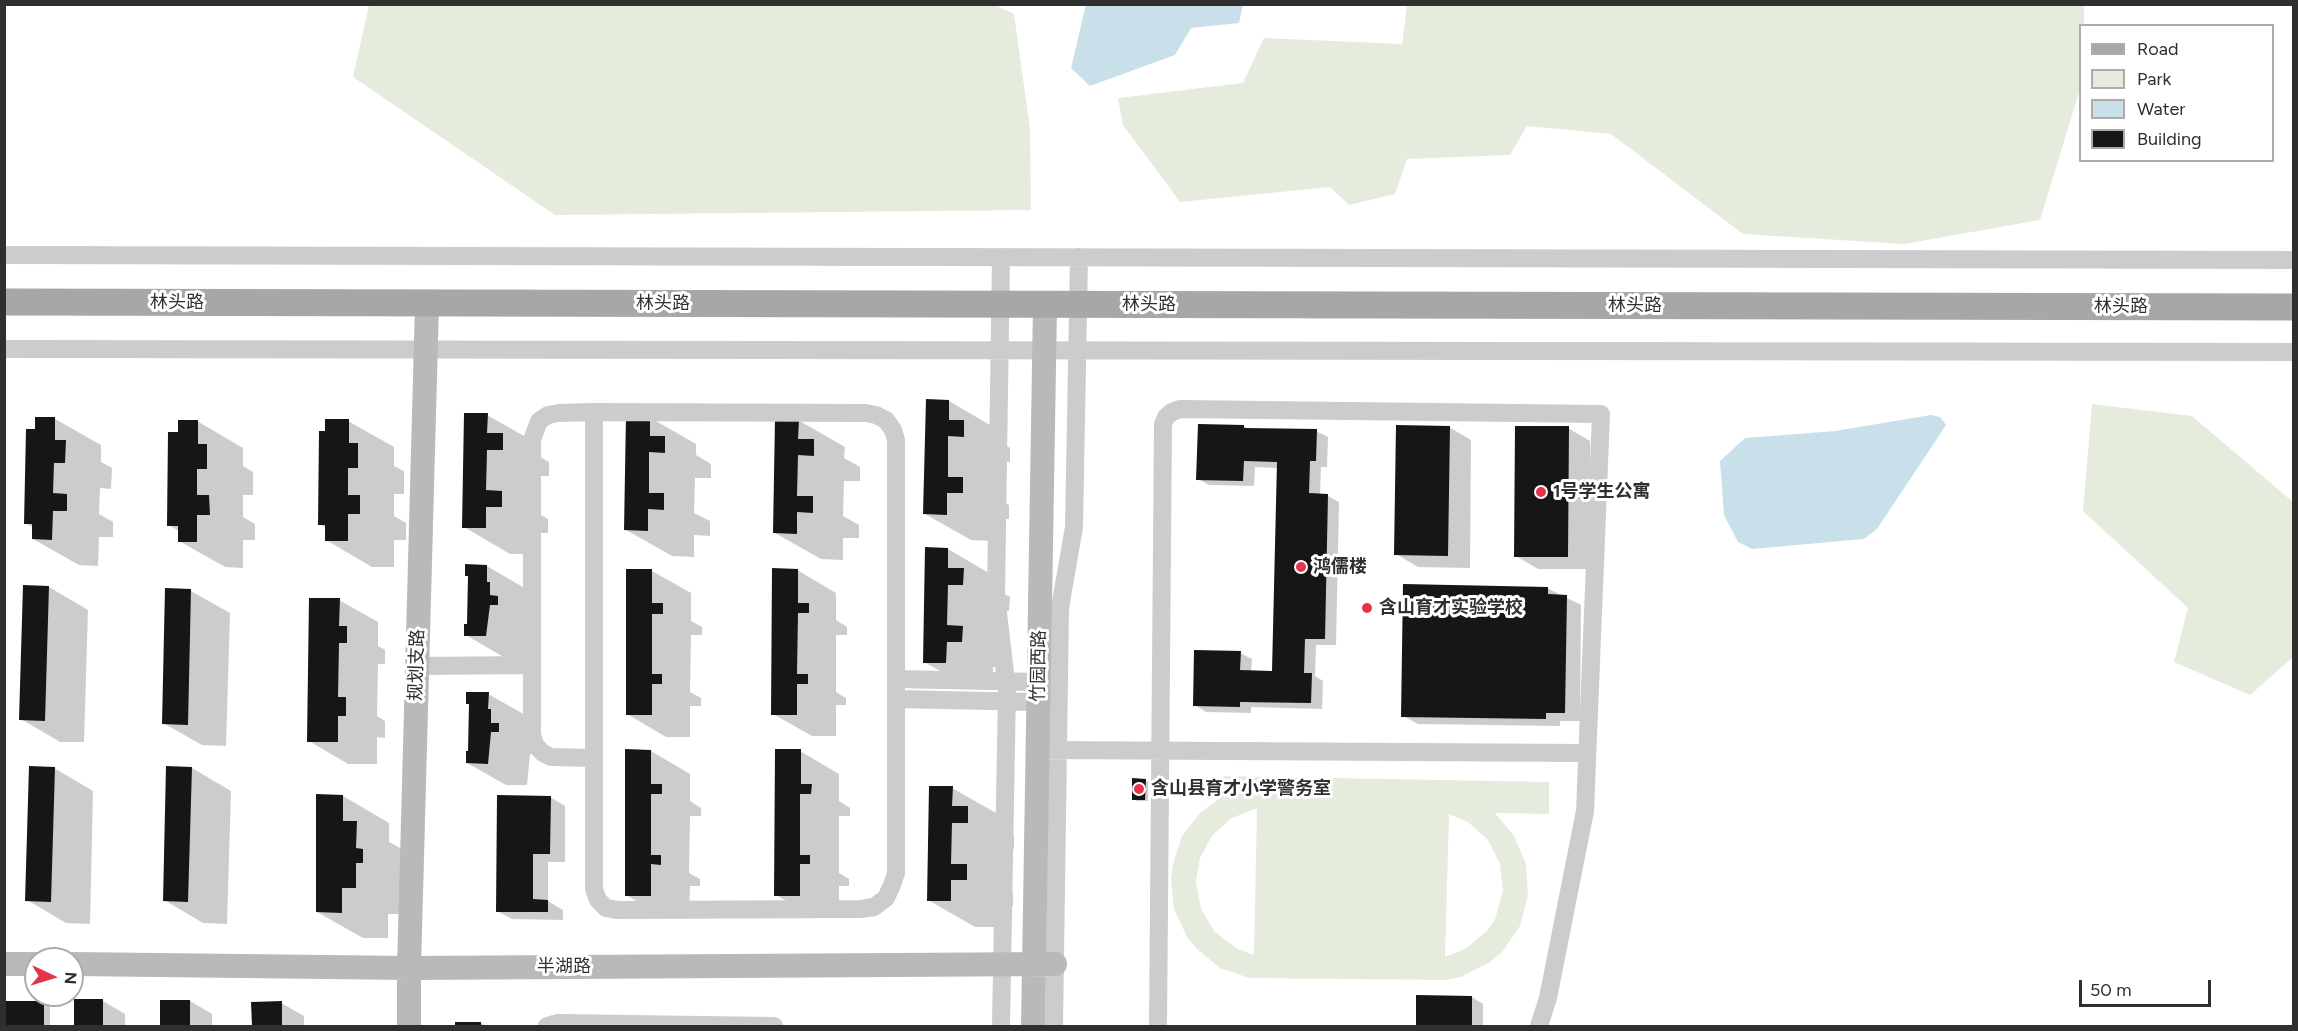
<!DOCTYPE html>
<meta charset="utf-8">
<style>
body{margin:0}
#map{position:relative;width:2298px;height:1031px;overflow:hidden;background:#fff;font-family:Figtree,sans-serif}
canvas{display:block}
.frame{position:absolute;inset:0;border:6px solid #2f2f2f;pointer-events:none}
.legend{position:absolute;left:2079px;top:24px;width:195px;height:138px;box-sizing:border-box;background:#fff;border:2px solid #acacac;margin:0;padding:8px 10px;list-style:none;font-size:18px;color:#2f2f2f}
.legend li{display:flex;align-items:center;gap:12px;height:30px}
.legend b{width:30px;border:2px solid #acacac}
.north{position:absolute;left:24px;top:947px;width:60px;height:60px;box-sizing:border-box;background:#fff;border:2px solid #acacac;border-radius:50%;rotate:94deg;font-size:16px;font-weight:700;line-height:24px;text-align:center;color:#2f2f2f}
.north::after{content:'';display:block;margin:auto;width:21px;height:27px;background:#e3344a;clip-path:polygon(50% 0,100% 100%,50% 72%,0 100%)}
.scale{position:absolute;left:2079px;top:980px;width:132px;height:27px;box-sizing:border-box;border:3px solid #2f2f2f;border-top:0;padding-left:8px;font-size:18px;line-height:21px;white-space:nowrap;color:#2f2f2f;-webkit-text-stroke:4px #fff;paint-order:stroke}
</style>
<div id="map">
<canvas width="2298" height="1031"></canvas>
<div class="frame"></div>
<ul class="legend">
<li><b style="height:8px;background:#a7a7a7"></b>Road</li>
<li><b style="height:16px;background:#e6ecdd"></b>Park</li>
<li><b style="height:16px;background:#c9e0eb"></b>Water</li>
<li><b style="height:16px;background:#161616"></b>Building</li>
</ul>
<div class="north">N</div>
<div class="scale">50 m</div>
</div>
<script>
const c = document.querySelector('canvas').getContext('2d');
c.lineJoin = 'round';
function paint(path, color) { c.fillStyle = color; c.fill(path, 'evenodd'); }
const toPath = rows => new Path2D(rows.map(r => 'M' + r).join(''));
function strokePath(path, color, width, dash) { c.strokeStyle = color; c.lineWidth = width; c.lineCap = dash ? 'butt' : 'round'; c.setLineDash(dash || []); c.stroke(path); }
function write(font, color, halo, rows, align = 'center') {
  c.font = font + ' Figtree,"Noto Sans SC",sans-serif'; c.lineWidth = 6; c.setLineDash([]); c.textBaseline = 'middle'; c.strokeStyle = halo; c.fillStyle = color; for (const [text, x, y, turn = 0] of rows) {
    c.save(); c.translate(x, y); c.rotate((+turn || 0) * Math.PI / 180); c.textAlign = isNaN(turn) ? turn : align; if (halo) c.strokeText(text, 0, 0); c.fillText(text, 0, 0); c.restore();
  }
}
const green = toPath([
 [369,5,995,5,1014,14,1030,129,1031,210,555,215,353,77],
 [1407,5,2084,5,2084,25,2080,26,2080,89,2040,220,1904,244,1743,234,1611,134,1527,126,1510,155,1407,159,1395,194,1349,205,1330,187,1180,202,1123,125,1118,98,1243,83,1264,38,1402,44],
 [2092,404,2192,416,2293,502,2293,657,2250,695,2174,662,2188,608,2083,511],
 [1224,776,1549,782,1549,814,1495,813,1514,836,1526,864,1528,895,1520,926,1502,952,1490,962,1461,977,1445,980,1249,978,1220,968,1197,949,1187,937,1174,909,1171,879,1173,864,1182,836,1200,813,1223,796],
 [1257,808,1254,954,1253,955,1236,948,1215,932,1201,909,1196,882,1200,858,1212,836,1230,819],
 [1449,814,1468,822,1488,840,1500,864,1503,891,1495,919,1487,931,1465,949,1445,957]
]);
const water = toPath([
 [1086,4,1243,4,1243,5,1239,23,1191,28,1175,55,1090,86,1071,68],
 [1931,415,1940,417,1946,425,1877,529,1864,539,1752,549,1738,542,1724,515,1720,461,1745,438,1835,431]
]);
const shadow = toPath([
 [949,401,995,428,995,439,1010,448,1010,462,994,462,994,496,1009,505,1009,519,993,519,993,541,971,540,925,514],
 [487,415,533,441,533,453,549,462,549,476,533,476,532,510,548,519,548,533,532,533,532,554,510,554,464,527],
 [649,417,696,444,696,455,711,464,711,478,695,478,694,513,710,521,710,536,694,535,694,557,672,556,626,530],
 [37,418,55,419,101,445,101,462,112,468,111,489,100,488,99,514,113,522,113,537,99,537,98,566,79,565,33,539,34,528,25,523],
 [798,420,845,447,844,458,860,467,860,481,844,481,843,516,859,525,859,538,843,538,843,560,821,559,775,533],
 [197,421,243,448,243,466,253,472,253,495,243,495,243,517,255,524,255,540,243,540,243,568,225,567,179,541,179,531,169,525,179,433],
 [348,421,394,447,394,466,404,471,404,494,394,494,394,516,406,523,406,540,394,540,394,567,372,567,326,540,326,528,320,524,326,433],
 [1244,426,1249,429,1316,431,1328,437,1327,467,1321,467,1320,495,1328,496,1339,502,1336,645,1316,645,1315,676,1323,681,1322,709,1251,707,1251,713,1206,712,1195,705,1240,653,1252,659,1251,672,1273,672,1278,468,1255,467,1254,486,1209,485,1198,479],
 [1449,427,1471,440,1470,568,1418,567,1396,554],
 [1568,428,1590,441,1590,569,1538,569,1516,556],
 [927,549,948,549,994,576,994,588,1010,597,1009,611,994,610,1008,668,993,667,992,689,971,688,924,662],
 [487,566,526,589,525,658,505,658,466,635,468,625,469,577,466,575],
 [797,570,836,593,836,620,847,627,847,635,836,635,836,692,846,698,846,705,836,705,836,736,812,736,773,714],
 [652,571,691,593,691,621,702,627,702,635,691,635,690,692,701,698,701,706,690,706,690,737,666,737,627,714],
 [49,587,88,610,84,742,60,742,21,719],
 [1547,588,1581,605,1580,721,1560,721,1560,726,1418,724,1403,716],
 [191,591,230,613,226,746,202,745,163,723],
 [339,600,378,622,378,646,385,650,385,664,378,664,377,716,385,721,385,738,377,737,377,764,348,764,309,741],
 [488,694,527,716,538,754,530,754,527,785,506,785,467,763],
 [651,751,690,774,690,801,701,808,701,816,690,816,689,873,700,879,700,886,690,886,689,917,665,917,626,895],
 [800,751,839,774,839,801,850,808,850,816,839,816,839,873,849,879,849,886,839,886,839,917,815,917,776,895],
 [54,768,93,791,90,924,66,923,27,900],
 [192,768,231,791,227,924,203,923,164,900],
 [1145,780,1148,782,1148,801,1137,801,1134,799],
 [952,788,998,814,998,825,1014,835,1014,849,998,848,997,883,1013,892,1013,906,997,906,996,927,975,927,928,900],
 [343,796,389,823,389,842,402,849,402,914,388,914,388,938,363,938,317,912],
 [550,797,565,806,565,862,548,862,548,901,563,910,563,920,512,919,497,911],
 [1417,997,1472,997,1483,1004,1483,1026,1417,1026],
 [76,1001,103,1001,125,1014,125,1026,76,1026],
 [161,1001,190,1001,212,1014,212,1026,161,1026],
 [4,1002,43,1002,50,1006,50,1026,4,1026],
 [253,1003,281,1003,304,1016,304,1026,253,1026],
 [457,1023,481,1023,486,1026,456,1026]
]);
const building = toPath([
 [926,399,949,400,949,420,964,420,964,437,948,436,948,477,963,477,963,493,947,493,947,515,923,514],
 [464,413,488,413,487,433,503,433,503,450,487,450,486,490,502,491,502,507,486,507,486,528,462,528],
 [626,415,650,416,650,436,665,436,665,453,649,452,649,493,664,493,664,510,648,509,648,531,624,530],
 [35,417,55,417,55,440,66,440,65,463,54,463,53,493,67,494,67,511,53,511,52,540,32,539,32,524,24,524,26,429,35,429],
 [775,418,799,419,798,439,814,439,814,456,798,455,797,496,813,496,813,513,797,512,797,534,773,533],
 [325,419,349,419,349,443,358,443,358,468,348,468,348,495,360,495,360,514,348,514,348,541,325,541,325,525,318,525,319,431,325,431],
 [178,420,198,420,198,444,207,444,207,469,197,469,197,495,209,495,210,515,197,515,197,542,178,542,178,526,167,526,168,432,178,432],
 [1198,424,1244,425,1244,428,1317,429,1316,461,1310,461,1309,493,1328,494,1325,639,1305,639,1304,673,1312,673,1311,703,1240,702,1240,707,1193,706,1194,650,1241,651,1240,670,1272,671,1277,462,1244,461,1243,481,1196,480],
 [1396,425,1450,426,1448,556,1394,555],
 [1515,426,1569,426,1568,557,1514,557],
 [925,547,948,548,948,568,964,568,963,585,948,585,947,625,963,626,962,642,947,642,946,663,923,663],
 [465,564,487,565,487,582,490,582,490,595,498,596,498,605,490,605,486,636,464,636,464,624,467,624,468,576,465,576],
 [772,568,798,569,798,603,809,603,809,613,798,613,797,674,808,674,808,684,797,684,797,715,771,715],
 [626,569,652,569,652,603,663,603,663,614,652,614,652,674,662,674,662,684,652,684,652,715,626,715],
 [1403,584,1548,587,1548,594,1567,595,1565,713,1546,713,1546,719,1401,717],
 [23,585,49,586,45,721,19,720],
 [165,588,191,589,188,725,162,724],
 [309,598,340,598,339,626,347,626,347,643,339,643,338,697,346,697,346,716,338,716,338,742,307,742],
 [466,692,489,692,488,709,491,709,491,723,499,723,499,732,491,732,488,764,466,763,466,751,468,751,469,704,466,704],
 [625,749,651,750,651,784,662,784,662,794,651,794,651,855,661,855,661,865,651,864,651,896,625,896],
 [775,749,801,749,801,784,812,784,811,794,800,794,800,855,810,855,810,864,800,864,800,896,774,896],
 [29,766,55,767,51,902,25,901],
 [166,766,192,767,188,902,163,901],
 [1132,778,1146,779,1145,800,1132,800],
 [929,786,953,786,952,806,968,806,968,823,952,823,951,864,967,864,967,880,951,880,951,901,927,901],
 [316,794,343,795,343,821,357,821,356,848,363,849,363,863,356,863,356,888,342,888,342,913,316,912],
 [497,795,551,796,550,854,533,854,533,899,548,900,548,912,496,912],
 [1416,995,1472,996,1472,1026,1416,1026],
 [74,999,103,999,103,1026,74,1026],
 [160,1000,190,1000,190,1026,160,1026],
 [4,1001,44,1001,44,1026,4,1026],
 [282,1001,282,1026,252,1026,251,1002],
 [455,1022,481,1022,481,1026,455,1026]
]);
const street = toPath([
 [4,255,2294,260],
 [1001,257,996,596,1007,690,1001,1026],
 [4,349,2294,352],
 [594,412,594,889,598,900,606,908,618,910,861,909,874,907,886,898,892,885,896,873,896,440,893,430,886,420,876,415,866,413,594,412,559,413,548,415,539,421,532,440,532,734,535,745,543,753,551,757,594,758],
 [417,666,532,665],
 [896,679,1039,682],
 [896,699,1038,702],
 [1046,750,1587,753],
 [547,1026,557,1023,774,1026],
 [1054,1026,1060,608,1074,527,1079,257],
 [1158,1026,1163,424,1166,417,1172,412,1180,409,1601,414,1585,811,1548,998,1539,1026]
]);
const secondary = toPath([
 [4,964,36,964],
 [72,964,409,968,1055,964],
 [409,1026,409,968,427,303],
 [1033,1026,1045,305]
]);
const primary = toPath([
 [4,302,2294,307]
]);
const markers = [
 [1541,492,6,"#e3344a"],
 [1301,567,6,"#e3344a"],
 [1367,608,6,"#e3344a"],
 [1139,789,6,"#e3344a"]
];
const streetNames = [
 ["林头路",177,303],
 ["林头路",663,304],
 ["林头路",1149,305],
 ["林头路",1635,306],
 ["林头路",2121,307],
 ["规划支路",417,665,-88],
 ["竹园西路",1039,666,-89],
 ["半湖路",564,967]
];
const poiNames = [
 ["1号学生公寓",1553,492],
 ["鸿儒楼",1313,567],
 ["含山育才实验学校",1379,608],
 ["含山县育才小学警务室",1151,789]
];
paint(green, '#e6ecdd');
paint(water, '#c9e0eb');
paint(shadow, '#0003');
paint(building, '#161616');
strokePath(street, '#ccc', 18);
strokePath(secondary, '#b9b9b9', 24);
strokePath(primary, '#a7a7a7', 27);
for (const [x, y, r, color] of markers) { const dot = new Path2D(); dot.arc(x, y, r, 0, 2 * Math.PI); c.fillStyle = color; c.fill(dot); strokePath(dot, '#fff', 2); }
write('18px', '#2f2f2f', '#fff', streetNames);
write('bold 18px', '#2f2f2f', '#fff', poiNames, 'left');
</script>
